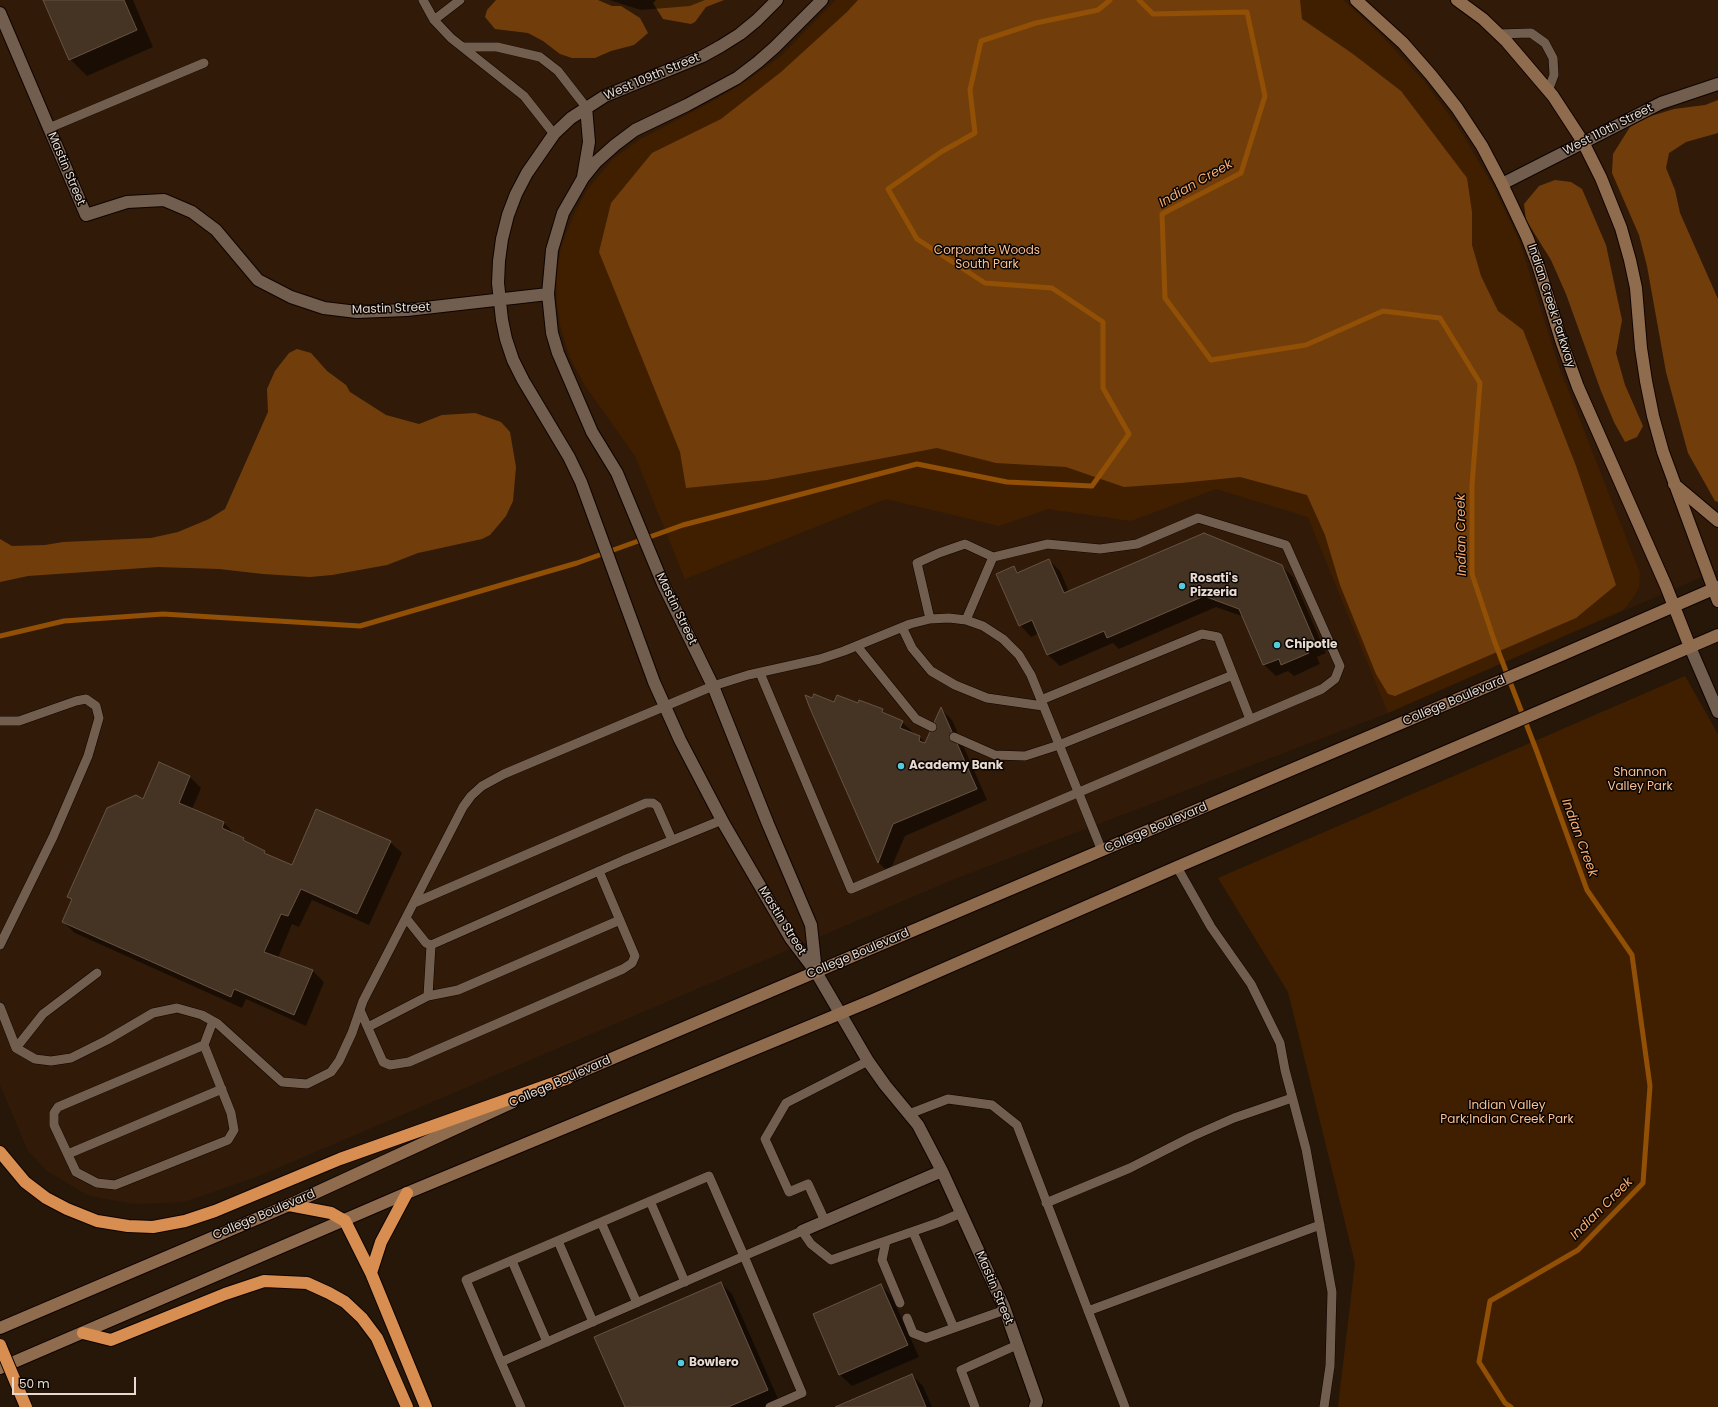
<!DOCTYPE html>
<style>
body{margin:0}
#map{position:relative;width:1718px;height:1407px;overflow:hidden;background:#271709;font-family:Poppins,sans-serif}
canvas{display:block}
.scale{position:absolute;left:12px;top:1377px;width:124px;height:18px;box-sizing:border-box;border:2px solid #e6dad1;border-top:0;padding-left:5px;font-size:12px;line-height:14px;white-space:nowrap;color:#e6dad1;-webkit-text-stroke:3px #0b0502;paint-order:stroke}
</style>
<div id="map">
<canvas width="1718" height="1407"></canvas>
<div class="scale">50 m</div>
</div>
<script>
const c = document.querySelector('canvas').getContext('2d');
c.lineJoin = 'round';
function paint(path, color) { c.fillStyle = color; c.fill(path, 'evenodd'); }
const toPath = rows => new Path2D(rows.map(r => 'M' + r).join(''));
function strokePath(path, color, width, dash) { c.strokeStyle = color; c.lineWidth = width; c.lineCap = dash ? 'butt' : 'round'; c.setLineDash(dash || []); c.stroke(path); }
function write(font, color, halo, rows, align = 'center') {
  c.font = font + ' Poppins,sans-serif'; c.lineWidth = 3; c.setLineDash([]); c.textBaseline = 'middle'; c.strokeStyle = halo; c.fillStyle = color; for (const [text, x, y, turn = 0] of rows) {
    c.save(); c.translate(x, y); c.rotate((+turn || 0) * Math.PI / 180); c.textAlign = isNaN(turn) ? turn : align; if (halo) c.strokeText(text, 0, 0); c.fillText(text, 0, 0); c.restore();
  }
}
const built = toPath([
 [0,0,1718,0,1718,570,1388,713,952,880,259,1176,184,1202,133,1204,87,1195,47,1171,28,1151,0,1085]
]);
const green = toPath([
 [836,0,1343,0,1379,33,1424,81,1460,130,1493,186,1519,240,1559,367,1640,573,1639,587,1632,599,1623,610,1388,713,1308,517,1216,489,1131,521,1048,509,999,526,886,499,685,579,635,456,584,384,570,358,560,325,557,304,556,276,561,247,574,214,587,190,613,159,639,140,713,101,745,82,780,57],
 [1685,676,1718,734,1718,1407,1338,1407,1355,1263,1288,992,1218,878]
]);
const forest = toPath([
 [496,0,598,0,612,6,621,6,640,18,648,33,634,45,611,51,595,58,572,58,560,54,543,41,528,33,495,29,485,17,487,10],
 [656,0,724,0,706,7,695,22,691,24,663,19,653,3],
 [858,0,1300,0,1302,19,1353,54,1401,91,1467,178,1472,212,1472,245,1481,276,1498,311,1523,330,1576,466,1616,585,1576,618,1395,696,1388,694,1376,674,1340,585,1325,535,1307,495,1240,477,1181,483,1124,487,1066,467,996,463,937,448,767,480,686,488,680,452,599,252,611,203,652,153,721,119,781,72,847,12],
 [1718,100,1718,133,1686,142,1669,153,1666,168,1675,190,1680,213,1718,299,1718,502,1715,501,1688,453,1666,372,1647,266,1639,235,1612,173,1613,154,1630,127,1648,117,1674,109,1705,105],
 [1555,180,1571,182,1582,189,1606,245,1622,320,1616,353,1625,385,1643,426,1637,437,1625,442,1614,422,1601,391,1566,294,1551,260,1526,220,1524,204,1539,186],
 [297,349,311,353,327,371,346,385,350,392,386,415,419,424,442,415,475,413,501,422,510,432,516,467,513,501,506,516,490,535,482,539,418,553,387,565,332,575,310,577,263,574,219,569,158,567,28,576,0,582,0,539,12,546,45,545,63,542,151,538,178,532,209,519,225,509,268,412,267,389,275,371,289,353]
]);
const shadow = toPath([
 [44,0,133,0,153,47,87,76,70,59],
 [609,0,705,0,690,6,641,10],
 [1049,560,1060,571,1069,592,1281,565,1293,577,1326,653,1317,657,1320,664,1294,676,1288,671,1276,676,1264,665,1244,617,1216,607,1119,649,1113,643,1060,666,1048,655,1039,633,1031,637,1020,625,1014,567,1019,573],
 [807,697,834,703,858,704,882,710,889,717,902,722,914,733,913,735,920,737,926,744,941,709,952,720,987,800,905,836,889,873,879,863],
 [160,764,190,777,201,788,192,809,224,823,235,834,243,839,249,844,264,852,269,856,292,867,390,842,402,853,369,925,312,900,299,927,292,924,278,958,313,971,324,982,306,1026,246,999,242,1008,75,933,63,922,72,900,68,896,144,800],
 [721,1283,732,1294,779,1401,765,1407,626,1407],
 [881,1285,892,1297,919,1357,852,1386,840,1375,814,1315],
 [912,1375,923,1386,932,1407,838,1407]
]);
const stream = toPath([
 [1139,0,1153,14,1247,12,1265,96,1241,173,1162,214,1165,298,1211,360,1306,345,1383,311,1440,318,1480,383,1472,485,1472,574,1494,640,1537,752,1587,890,1632,955,1650,1086,1643,1183,1578,1250,1490,1301,1479,1362,1505,1403,1511,1407],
 [0,636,64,621,163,614,360,626,577,563,683,525,917,464,1007,482,1092,486,1129,434,1103,388,1103,322,1052,288,985,283,917,239,888,189,941,152,975,133,970,90,981,41,1036,23,1098,10,1110,0]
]);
const building = toPath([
 [43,0,124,0,137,30,69,60,43,0],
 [1204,533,1282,565,1315,642,1306,646,1309,653,1281,665,1279,659,1263,665,1239,609,1204,596,1107,638,1104,631,1047,655,1032,620,1019,626,996,574,1014,566,1017,573,1049,559,1064,593,1204,533],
 [814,694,834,702,837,695,858,703,859,700,883,709,882,712,903,721,900,728,920,736,919,741,925,743,941,707,977,789,893,824,878,863,809,706,805,695,812,698,814,694],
 [159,762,190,776,179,803,224,822,222,828,244,838,243,840,265,851,264,853,292,865,316,809,391,841,357,914,301,889,288,916,281,914,264,952,313,970,294,1015,234,989,231,997,62,922,72,899,67,897,107,808,136,795,143,799,159,762],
 [721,1282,768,1390,728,1407,625,1407,594,1337,721,1282],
 [881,1284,908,1345,839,1375,813,1314,881,1284],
 [912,1374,926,1407,835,1407,912,1374]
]);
const lane = toPath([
 [423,0,434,20,451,38,524,96,554,134],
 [434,20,460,0],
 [1498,34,1531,33,1545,43,1553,58,1554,75,1548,91],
 [464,47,497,47,540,57,558,71,586,107],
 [49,128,204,63],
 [930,619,917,563,939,553,965,544,993,557],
 [902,627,912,648,931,671,955,685,987,698,1043,706],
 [857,646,916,719,932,727],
 [760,673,851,889,1322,689,1335,679,1340,666,1286,545,1198,518,1137,544,1100,549,1047,544,993,557,966,620],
 [1041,700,1202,634,1218,637,1250,719],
 [0,721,19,721,76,701,86,699,96,706,99,718,88,756,53,837,0,945],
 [954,737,995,755,1025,756,1059,745,1233,675],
 [1177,867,1211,927,1251,984,1280,1043,1285,1070,1306,1149,1332,1292,1330,1366,1324,1407],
 [414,903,646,803,653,803,657,806,672,840],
 [406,918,426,943,431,945,624,860,722,820],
 [428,996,431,945],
 [0,1007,16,1048,35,1059,51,1061,71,1058,107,1040,153,1013,177,1008,202,1015,218,1024,282,1082,307,1084,331,1072,339,1061,352,1033,363,1001,463,807,471,796,482,786,504,774,713,686,748,675,820,659,844,651,910,624,930,619,949,618,966,620,983,626,1003,639,1019,655,1031,675,1102,851],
 [360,1010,383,1062,390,1065,409,1062,623,969,632,963,635,956,599,871],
 [368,1027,428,996,458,990,620,920],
 [204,1045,231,1113,234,1130,228,1140,115,1185,97,1183,76,1172,54,1125,54,1113,58,1107,204,1045,213,1021],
 [16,1048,43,1014,97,973],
 [909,1114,948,1099,992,1105,1017,1125,1125,1407],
 [68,1154,222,1089],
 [650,1201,685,1282],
 [1046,1203,1130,1168,1191,1137,1234,1118,1292,1098],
 [825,1221,808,1184,789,1192,765,1139,786,1103,868,1061],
 [601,1222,637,1303],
 [913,1232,954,1328,1005,1310],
 [558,1241,593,1322],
 [886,1241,882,1260,900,1303],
 [512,1261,547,1342],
 [1088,1311,1320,1225],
 [907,1318,913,1333,926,1338,954,1328],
 [501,1362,521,1407],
 [770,1407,802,1393,744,1256,709,1176,466,1280,501,1362,744,1256,802,1231,811,1244,831,1260,940,1222,961,1213],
 [975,1407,961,1370,1017,1345]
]);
const street = toPath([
 [777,0,757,20,740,34,721,46,703,56,605,96,571,118,554,134,527,173,516,194,508,215,502,239,499,261,498,283,502,320,506,339,513,360,523,380,569,457,581,482,654,682,680,740,724,824,791,939,816,972,868,1061,885,1085,918,1125,942,1171,1004,1307,1037,1401,1035,1407],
 [0,13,86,215,127,202,164,200,192,212,216,230,258,280,291,297,324,308,357,312,407,310,548,294],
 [583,177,589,142,586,107],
 [1502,184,1661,103,1718,84],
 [1690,647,1718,712],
 [816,972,811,925,768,824,713,686,663,584,617,473,592,432,558,353,552,333,548,294,552,250,563,213,583,178,596,162,615,145,635,130,687,105,737,78,758,62,775,47,822,0],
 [802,1231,942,1171]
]);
const secondary = toPath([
 [1356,0,1403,43,1431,75,1457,108,1482,146,1502,184,1527,237,1538,265,1562,343,1578,387,1666,586,1690,647],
 [1457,0,1483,19,1507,42,1553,96,1583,142,1601,178,1621,228,1630,260,1636,288,1641,348,1646,381,1653,416,1663,452,1718,601],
 [1674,484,1718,521],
 [559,1081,1559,656,1718,587],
 [0,1328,289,1205,513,1102],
 [0,1368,407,1193,873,1000,1177,867,1718,635]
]);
const highway = toPath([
 [0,1152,25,1182,46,1198,67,1209,97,1221,128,1226,153,1227,185,1221,215,1211,340,1159,568,1078],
 [289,1205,331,1213,345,1221,371,1273,426,1407],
 [371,1273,381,1242,407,1193],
 [83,1333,111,1340,225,1294,264,1281,307,1283,329,1293,345,1302,362,1318,377,1338,407,1407]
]);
const highwayBridge = toPath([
 [0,1345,26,1407]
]);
const markers = [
 [1182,586,4,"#54cadd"],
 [1277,645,4,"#54cadd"],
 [901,766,4,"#54cadd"],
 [681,1363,4,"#54cadd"]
];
const streetNames = [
 ["West 109th Street",652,77,-23],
 ["West 110th Street",1608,130,-27],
 ["Mastin Street",66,169,67],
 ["Indian Creek Parkway",1551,306,72],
 ["Mastin Street",391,309,-2],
 ["Mastin Street",676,609,64],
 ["College Boulevard",1454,701,-23],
 ["College Boulevard",1156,828,-23],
 ["Mastin Street",782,921,58],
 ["College Boulevard",858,954,-23],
 ["College Boulevard",560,1082,-24],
 ["College Boulevard",264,1215,-23],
 ["Mastin Street",994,1288,67]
];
const parkNames = [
 ["Corporate Woods",987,251],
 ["South Park",987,265],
 ["Shannon",1640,773],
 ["Valley Park",1640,787],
 ["Indian Valley",1507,1106],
 ["Park;Indian Creek Park",1507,1120]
];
const poiNames = [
 ["Rosati's",1190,579],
 ["Pizzeria",1190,593],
 ["Chipotle",1285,645],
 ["Academy Bank",909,766],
 ["Bowlero",689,1363]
];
const waterNames = [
 ["Indian Creek",1196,184,-30],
 ["Indian Creek",1462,535,-91],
 ["Indian Creek",1579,838,70],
 ["Indian Creek",1602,1209,-45]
];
paint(built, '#311b08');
paint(green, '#401f00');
paint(forest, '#713e0b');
paint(shadow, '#0007');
strokePath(stream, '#915005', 5);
paint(building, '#453324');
strokePath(building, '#665243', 1);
strokePath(lane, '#0f0300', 10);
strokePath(street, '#0f0300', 14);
strokePath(secondary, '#0f0300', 14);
strokePath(highway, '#0f0300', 14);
strokePath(lane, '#725e4e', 9);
strokePath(street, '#725e4e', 12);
strokePath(secondary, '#906c4f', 12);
strokePath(highway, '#d78e50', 12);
strokePath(highwayBridge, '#0f0300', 14, []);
strokePath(highwayBridge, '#d78e50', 12);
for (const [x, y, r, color] of markers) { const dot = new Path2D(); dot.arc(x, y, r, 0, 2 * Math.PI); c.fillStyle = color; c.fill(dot); strokePath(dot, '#0b0502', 1.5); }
write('12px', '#e6dad1', '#0b0502', streetNames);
write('12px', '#f7bf93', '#0b0502', parkNames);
write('bold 12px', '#e6dad1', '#0b0502', poiNames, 'left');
write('italic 13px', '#f7ad71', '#0b0502', waterNames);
</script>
